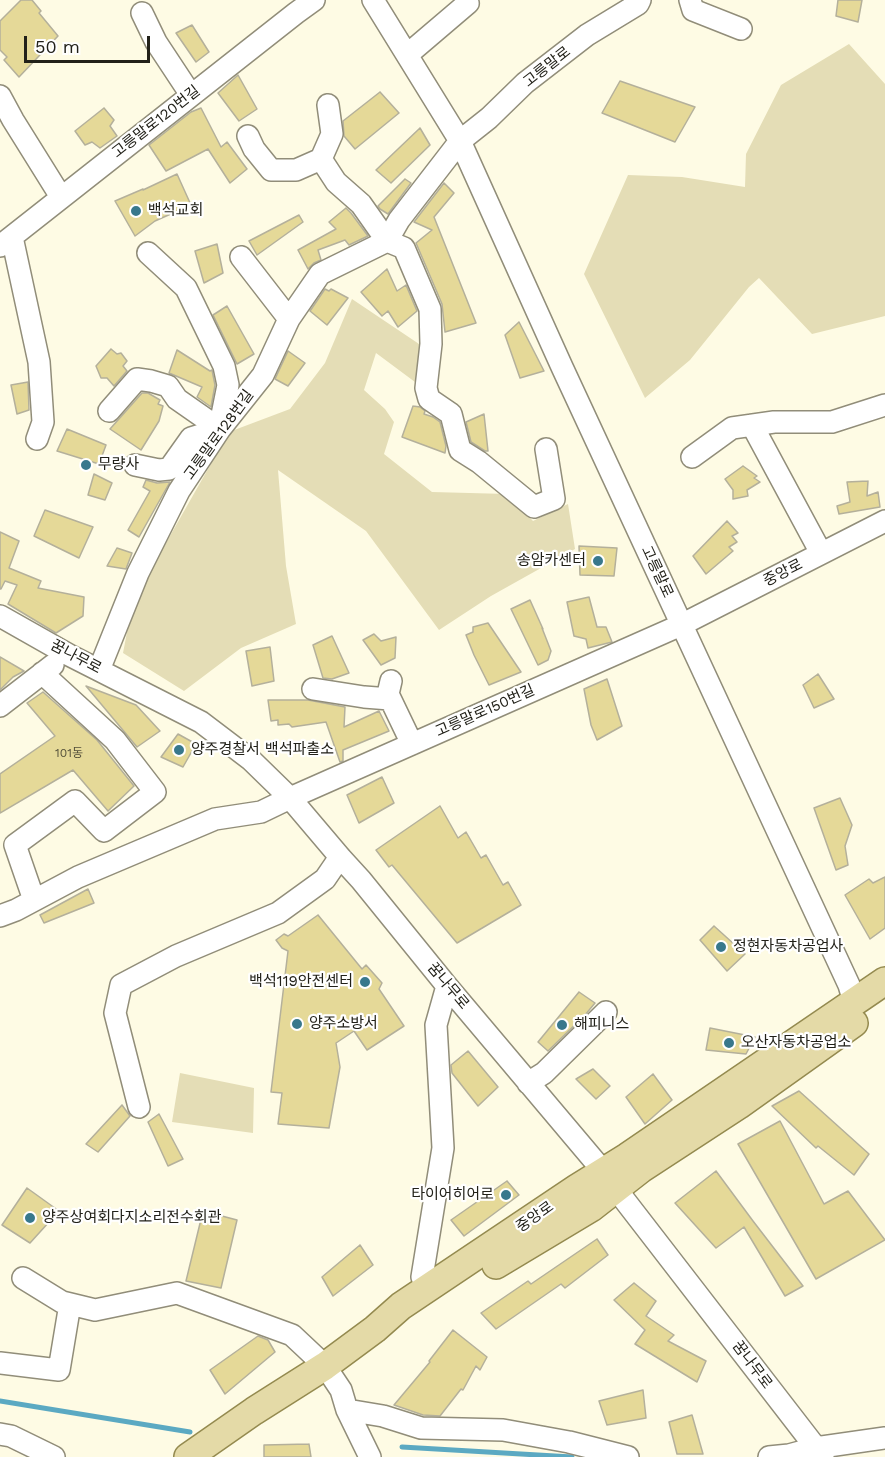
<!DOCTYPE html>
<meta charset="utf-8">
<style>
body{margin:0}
#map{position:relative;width:885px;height:1457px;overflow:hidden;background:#fefbe4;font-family:"Work Sans",sans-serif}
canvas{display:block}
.scale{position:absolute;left:24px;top:36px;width:126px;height:27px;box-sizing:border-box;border:3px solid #222119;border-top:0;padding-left:8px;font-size:18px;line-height:21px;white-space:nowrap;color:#222119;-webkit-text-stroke:4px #fff;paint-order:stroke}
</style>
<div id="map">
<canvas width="885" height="1457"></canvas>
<div class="scale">50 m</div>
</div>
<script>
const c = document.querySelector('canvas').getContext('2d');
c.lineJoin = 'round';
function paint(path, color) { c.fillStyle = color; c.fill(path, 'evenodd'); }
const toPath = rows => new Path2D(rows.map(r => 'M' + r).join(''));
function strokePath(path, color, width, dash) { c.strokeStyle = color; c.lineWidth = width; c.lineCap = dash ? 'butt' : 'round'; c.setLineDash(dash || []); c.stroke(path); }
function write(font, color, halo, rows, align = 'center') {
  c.font = font + ' "Work Sans","Noto Sans KR",sans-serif'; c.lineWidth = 4.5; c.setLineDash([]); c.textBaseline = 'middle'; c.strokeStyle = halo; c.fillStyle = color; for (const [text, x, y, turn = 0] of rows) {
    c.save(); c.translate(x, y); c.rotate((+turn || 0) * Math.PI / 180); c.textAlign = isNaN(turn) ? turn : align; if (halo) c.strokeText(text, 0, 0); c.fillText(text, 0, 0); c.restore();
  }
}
const green = toPath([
 [849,44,885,84,885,316,812,334,759,278,749,287,690,360,645,398,584,274,628,175,682,177,745,187,746,154,781,85],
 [352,299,425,348,415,382,376,353,364,390,385,409,394,422,384,454,432,492,507,494,533,521,568,504,575,549,491,596,439,630,366,531,278,470,286,566,296,624,241,648,184,691,123,653,133,601,229,432,290,409,325,363],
 [180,1073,254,1088,253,1133,172,1122]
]);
const stream = toPath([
 [0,1401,190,1432],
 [402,1447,572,1457]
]);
const building = toPath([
 [21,0,32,0,41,11,39,13,58,36,19,77,4,60,7,57,0,50,0,21,21,0],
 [838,0,862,0,858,22,836,16,838,0],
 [192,25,209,52,196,62,176,33,192,25],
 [238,75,257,109,239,121,218,93,238,75],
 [620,81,695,107,675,142,602,113,620,81],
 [380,92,399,113,355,149,344,136,343,121,380,92],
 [104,108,114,120,110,126,117,136,100,148,92,142,85,145,75,131,104,108],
 [201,108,221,147,227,142,247,169,230,183,208,149,166,171,149,145,191,112,201,108],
 [420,128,430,145,391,183,376,170,420,128],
 [177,174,191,205,155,221,135,236,115,201,143,189,143,190,177,174],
 [405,179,411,183,388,214,380,209,378,206,405,179],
 [444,183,454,193,434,217,476,323,445,332,442,304,416,243,432,230,414,222,444,183],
 [346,208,351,213,368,236,349,245,345,240,318,250,321,260,314,263,308,269,298,250,336,229,329,222,346,208],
 [299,215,303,222,257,255,249,241,299,215],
 [217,244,223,273,204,283,195,251,217,244],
 [387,269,397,291,406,285,417,311,398,327,388,311,382,316,361,292,387,269],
 [325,289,329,291,331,289,348,298,327,325,310,311,325,289],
 [227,306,254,354,237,364,213,315,227,306],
 [519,322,544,371,520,378,505,335,519,322],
 [111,349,117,354,121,353,127,361,123,366,127,371,114,386,107,378,101,378,96,366,111,349],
 [177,350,210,371,212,370,215,385,211,407,197,397,202,387,169,373,177,350],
 [288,351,305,363,288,386,275,379,288,351],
 [28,382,29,410,17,414,11,385,28,382],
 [142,393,148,393,160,400,158,404,163,406,159,421,141,450,110,429,142,393],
 [413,406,420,407,425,411,424,414,433,417,440,422,446,446,445,453,402,437,413,406],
 [484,414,488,451,485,451,471,442,466,422,484,414],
 [67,429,106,445,99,464,57,451,67,429],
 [743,466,757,476,754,478,760,482,747,490,748,496,733,499,733,490,725,479,743,466],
 [94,474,112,483,105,500,88,495,94,474],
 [146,480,157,483,170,482,139,537,128,530,150,491,143,487,146,480],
 [868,481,867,496,878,492,880,507,839,514,837,506,850,502,847,482,868,481],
 [45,510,93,527,79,558,34,536,45,510],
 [727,521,738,533,732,536,737,542,729,547,733,551,706,574,693,556,727,521],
 [0,532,19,541,9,568,41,581,38,588,84,597,83,616,56,633,8,604,17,585,5,581,1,589,0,589,0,532],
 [579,546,617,548,614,576,580,575,579,546],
 [117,548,132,553,126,569,107,566,117,548],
 [589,597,597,627,606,627,612,642,588,648,586,639,574,636,567,602,589,597],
 [530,600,543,629,542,628,551,651,548,660,538,665,511,609,530,600],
 [488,623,521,672,489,685,474,655,466,635,473,632,473,627,488,623],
 [374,634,381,641,396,637,395,658,381,665,363,640,374,634],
 [332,636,349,673,332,679,323,678,313,645,332,636],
 [270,647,274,681,252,686,246,651,270,647],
 [0,657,24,671,13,677,0,690,0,657],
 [818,674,834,699,814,708,803,685,818,674],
 [607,679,622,726,597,740,591,725,584,689,607,679],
 [86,686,136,705,160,731,137,747,86,686],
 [43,692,97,740,134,786,108,811,73,770,0,813,0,774,55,736,27,703,43,692],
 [268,700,308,700,345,707,344,727,379,711,389,731,343,750,343,761,340,762,326,722,292,727,289,724,278,725,278,720,271,721,268,700],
 [178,734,196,744,183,767,161,757,178,734],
 [382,777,394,803,359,823,347,795,382,777],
 [840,798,852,825,845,846,848,865,836,870,814,808,840,798],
 [440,806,458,838,466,832,481,858,486,855,503,885,508,882,521,905,457,943,392,865,389,867,376,850,440,806],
 [885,877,885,928,870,939,845,895,869,879,873,883,885,877],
 [88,889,94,903,44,923,40,915,88,889],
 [318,915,362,969,366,965,382,983,379,989,404,1026,367,1050,354,1031,336,1043,340,1067,329,1128,278,1124,282,1093,271,1092,288,951,282,948,276,940,284,934,288,936,318,915],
 [714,926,745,954,727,971,700,940,714,926],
 [579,992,595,1003,585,1015,548,1051,538,1042,579,992],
 [710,1028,755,1037,746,1054,706,1050,710,1028],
 [468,1051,498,1087,478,1106,452,1073,451,1065,468,1051],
 [593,1069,610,1086,596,1099,576,1079,593,1069],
 [653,1074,672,1100,645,1124,626,1097,653,1074],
 [799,1091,869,1154,854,1175,818,1146,816,1148,772,1106,799,1091],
 [122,1105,130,1116,98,1152,86,1144,122,1105],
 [159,1114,183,1159,168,1166,148,1122,159,1114],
 [780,1121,824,1204,848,1191,885,1240,816,1279,738,1144,780,1121],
 [716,1171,753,1221,803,1286,785,1296,744,1227,716,1248,675,1203,716,1171],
 [507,1181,519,1195,464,1236,451,1220,507,1181],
 [27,1188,59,1211,30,1243,2,1225,27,1188],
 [203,1211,237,1220,221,1288,186,1281,203,1211],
 [597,1239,608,1255,565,1288,561,1284,496,1329,481,1313,528,1281,531,1284,597,1239],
 [360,1245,373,1265,333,1296,322,1277,360,1245],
 [634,1283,656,1301,646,1316,674,1335,668,1341,706,1361,697,1382,635,1344,645,1330,614,1300,634,1283],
 [453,1330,487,1357,480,1370,476,1366,463,1390,461,1389,440,1416,423,1415,394,1405,430,1362,429,1361,453,1330],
 [258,1336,268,1340,275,1352,225,1394,210,1370,258,1336],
 [643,1390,646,1418,607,1425,599,1401,643,1390],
 [692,1415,703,1454,677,1454,669,1422,692,1415],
 [309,1444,311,1457,264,1457,264,1445,309,1444]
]);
const minor = toPath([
 [373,0,460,141,562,367,849,985,854,1002],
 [690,0,693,10,741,29],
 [142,13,156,42,191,95],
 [407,55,468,3,467,0],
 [0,96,13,120,61,197],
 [248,136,254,149,271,170,296,170,321,159,336,182,361,204,387,241,404,248,430,309,431,344,426,388,429,399,451,414,460,450,479,462,534,507,554,499,546,449],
 [321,159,332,134,328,105],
 [12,237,39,362,43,422,37,439],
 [0,246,296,13,314,0],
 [148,253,186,288,224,366,228,385,220,425],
 [241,257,289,319],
 [109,411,137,379,151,381,168,386,177,399,220,429],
 [752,425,821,553],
 [692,457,732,428,774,422,832,422,885,405],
 [135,465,159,470,169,469,191,438,220,429],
 [0,616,69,655,201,722,251,760,290,798,340,857,361,880,447,986,603,1171,616,1189,823,1457],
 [99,670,138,573,179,491,220,429,263,375,289,319,320,274,387,241,399,220,460,141,489,118,525,83,587,35,638,4,640,0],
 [391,681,388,694,412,744],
 [313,689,364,697,390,699],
 [0,706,53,665],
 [34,900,15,845,75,801,104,831,155,792,115,740,42,673],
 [0,916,16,910,78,877,215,819,261,812,290,798,681,625,885,521],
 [528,1083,544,1073,606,1012],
 [139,1107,115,1013,121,985,176,956,278,913,325,879,340,857],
 [23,1278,62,1302,95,1310,177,1293,292,1335,325,1366,341,1390,347,1410,370,1457],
 [427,1289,422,1277,443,1148,436,1025,447,986],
 [0,1363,59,1370,70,1304],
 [347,1410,383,1416,421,1428,503,1430,569,1442,628,1457],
 [0,1434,11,1436,54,1457],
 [769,1457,789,1455,815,1448,885,1438]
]);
const major = toPath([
 [496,1265,591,1208,641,1169,739,1105,854,1023],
 [188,1457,254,1411,325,1366,375,1329,401,1306,577,1188,627,1157,885,981]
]);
const markers = [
 [136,211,6,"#38788c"],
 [86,465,6,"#38788c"],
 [598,561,6,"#38788c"],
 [179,750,6,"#38788c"],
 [721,947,6,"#38788c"],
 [365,982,6,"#38788c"],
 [297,1024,6,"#38788c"],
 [562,1025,6,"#38788c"],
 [729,1043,6,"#38788c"],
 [506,1195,6,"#38788c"],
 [30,1218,6,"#38788c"]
];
const numberNames = [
 ["101동",69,753]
];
const streetNames = [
 ["고릉말로",547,67,-38],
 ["고릉말로120번길",156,122,-38],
 ["고릉말로128번길",219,435,-54],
 ["고릉말로",657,572,65],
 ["중앙로",783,573,-27],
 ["꿈나무로",76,657,28],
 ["고릉말로150번길",485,711,-24],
 ["꿈나무로",448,986,50],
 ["중앙로",535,1217,-35],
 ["꿈나무로",752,1365,53]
];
const poiNames = [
 ["백석교회",148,211],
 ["무량사",98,465],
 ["송암카센터",586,561,"right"],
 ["양주경찰서 백석파출소",191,750],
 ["정현자동차공업사",733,947],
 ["백석119안전센터",353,982,"right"],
 ["양주소방서",309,1024],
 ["해피니스",574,1025],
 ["오산자동차공업소",741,1043],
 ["타이어히어로",494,1195,"right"],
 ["양주상여회다지소리전수회관",42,1218]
];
paint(green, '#e4ddb6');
strokePath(stream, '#5ba9c2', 5);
paint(building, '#e5d998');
strokePath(building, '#b4b09b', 1.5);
strokePath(minor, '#918d79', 24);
strokePath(major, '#948a4f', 30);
strokePath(minor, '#fff', 21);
strokePath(major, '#e4daa7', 27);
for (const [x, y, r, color] of markers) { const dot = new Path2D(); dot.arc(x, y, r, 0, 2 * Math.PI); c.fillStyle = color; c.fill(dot); strokePath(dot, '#fff', 2); }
write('12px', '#534f39', null, numberNames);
write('15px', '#222119', '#fff', streetNames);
write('15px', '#222119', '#fff', poiNames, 'left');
</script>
